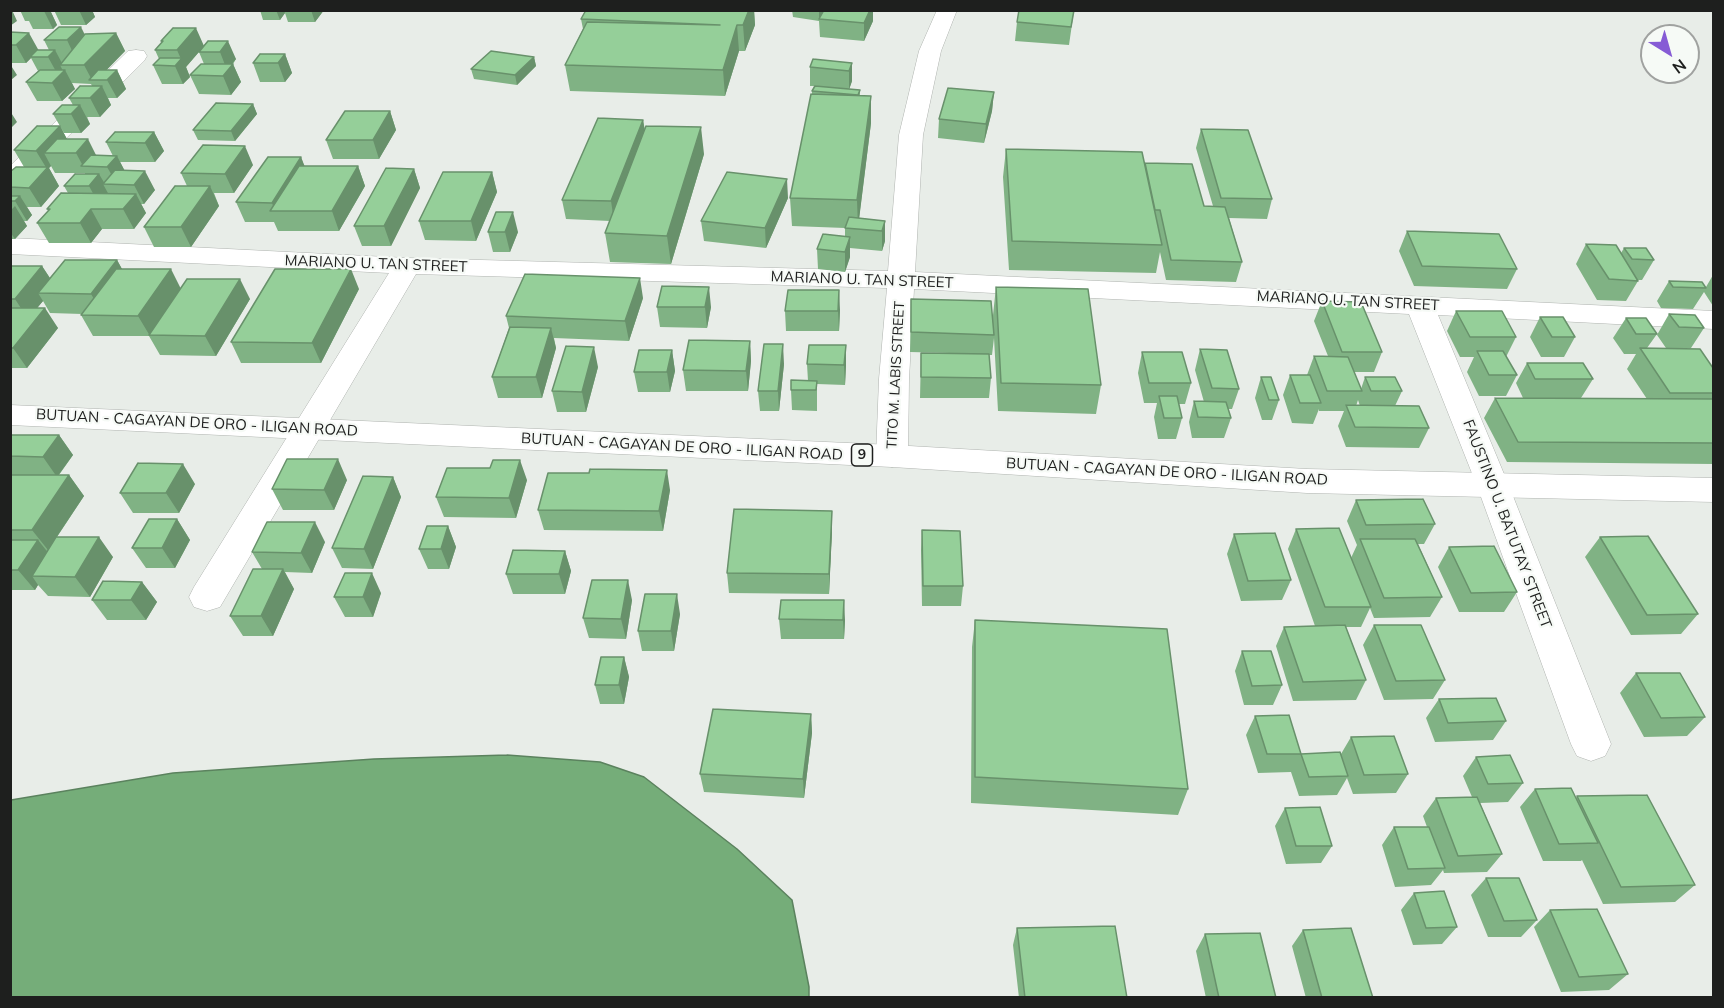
<!DOCTYPE html>
<style>
body{margin:0}
#map{position:relative;width:1724px;height:1008px;overflow:hidden;background:#e8ede8;font-family:Mulish,sans-serif}
canvas{display:block}
.frame{position:absolute;inset:0;border:12px solid #1e1f1e;pointer-events:none}
.north{position:absolute;left:1640px;top:24px;width:60px;height:60px;box-sizing:border-box;background:#f6faf6;border:2px solid #a0a2a0;border-radius:50%;rotate:143deg;font-size:16px;font-weight:700;line-height:24px;text-align:center;color:#1e1f1e}
.north::after{content:'';display:block;margin:auto;width:21px;height:27px;background:#865bd5;clip-path:polygon(50% 0,100% 100%,50% 72%,0 100%)}
</style>
<div id="map">
<canvas width="1724" height="1008"></canvas>
<div class="frame"></div>
<div class="north">N</div>
</div>
<script>
const c = document.querySelector('canvas').getContext('2d');
c.lineJoin = 'round';
function paint(path, color) { c.fillStyle = color; c.fill(path, 'evenodd'); }
const toPath = rows => new Path2D(rows.map(r => 'M' + r).join(''));
function strokePath(path, color, width, dash) { c.strokeStyle = color; c.lineWidth = width; c.lineCap = dash ? 'butt' : 'round'; c.setLineDash(dash || []); c.stroke(path); }
function write(font, color, halo, rows, align = 'center') {
  c.font = font + ' Mulish,sans-serif'; c.lineWidth = 4.5; c.setLineDash([]); c.textBaseline = 'middle'; c.strokeStyle = halo; c.fillStyle = color; for (const [text, x, y, turn = 0] of rows) {
    c.save(); c.translate(x, y); c.rotate((+turn || 0) * Math.PI / 180); c.textAlign = isNaN(turn) ? turn : align; if (halo) c.strokeText(text, 0, 0); c.fillText(text, 0, 0); c.restore();
  }
}
const water = toPath([
 [507,755,600,762,644,777,737,849,792,900,809,987,809,997,11,997,11,800,173,773,374,759,507,755]
]);
const street = toPath([
 [937,10,957,10,941,51,923,135,915,272,1714,311,1714,329,1438,315,1509,486,1611,744,1605,756,1591,761,1577,756,1571,744,1477,486,1409,314,914,289,909,379,908,456,903,464,892,467,881,464,876,456,879,379,887,288,416,274,220,607,207,611,194,607,189,597,194,587,389,273,10,254,10,238,407,258,888,271,899,135,919,51,937,10],
 [136,50,144,51,147,56,144,61,19,185,10,187,10,166,128,51,136,50]
]);
const highway = toPath([
 [10,405,892,445,1307,469,1714,478,1714,502,1307,493,892,467,10,425,10,405]
]);
const wall = toPath([
 [20,10,50,10,57,25,53,29,33,29,29,21,25,21],
 [54,10,92,10,95,17,86,25,61,25],
 [260,10,324,10,315,22,288,22,285,13,280,20,263,20],
 [586,10,754,10,755,25,745,51,739,51,725,96,570,91,565,65,583,29,581,19],
 [792,10,873,10,873,21,864,41,820,37,819,21,793,17],
 [1074,10,1069,45,1015,41,1017,22],
 [10,32,38,50,49,50,44,40,85,34,116,33,125,51,106,70,117,70,126,89,117,98,108,98,111,105,100,117,87,117,90,124,81,133,64,133,53,114,73,105,69,98,92,86,91,84,72,83,75,89,62,101,37,101,26,82,38,71,31,58,26,63,10,63],
 [161,41,203,46,208,41,236,59,233,64,241,82,231,95,199,94,190,75,204,64,199,52,186,67,190,77,183,84,162,84,153,65,159,59,155,50,162,42],
 [285,54,292,73,285,82,260,82,253,63],
 [534,57,536,66,517,85,474,79,471,69],
 [852,63,852,81,849,89,860,90,860,96,871,96,871,123,859,218,885,221,885,241,882,251,850,248,850,257,845,272,818,269,817,249,845,236,845,228,792,226,790,198,812,94,812,91,814,86,810,86,810,67],
 [994,92,992,111,984,143,938,138,939,119],
 [253,104,257,114,235,141,198,140,193,130],
 [390,111,396,130,379,159,333,159,326,140],
 [643,120,645,130,704,154,671,264,610,262,605,233,610,221,566,219,562,200],
 [60,126,67,139,96,156,113,156,106,142,154,132,164,151,155,162,120,162,124,170,155,190,144,204,141,204,146,213,134,229,102,229,91,243,49,243,37,223,48,211,47,209,68,193,64,186,85,174,85,173,55,173,51,166,49,168,59,186,41,207,27,207,32,215,27,221,24,221,27,226,15,239,10,239,10,172,24,167,14,150],
 [1201,129,1272,199,1267,219,1229,218,1242,262,1236,282,1166,280,1160,252,1156,273,1009,270,1003,177,1006,149,1144,165,1204,206,1213,206,1196,148],
 [301,157,304,166,358,166,365,186,339,231,278,231,274,222,245,222,236,202],
 [253,165,234,193,214,193,219,206,191,247,154,247,144,227,187,186,181,173],
 [414,169,420,188,391,246,362,246,354,226],
 [492,172,497,192,476,241,425,240,419,221],
 [788,198,766,248,704,241,701,221],
 [1407,231,1517,269,1507,289,1414,286,1399,251],
 [488,232,518,232,510,252,493,252],
 [1586,244,1621,253,1624,248,1654,260,1642,280,1638,280,1638,281,1626,301,1597,300,1576,264],
 [117,260,122,269,181,288,250,299,216,356,160,355,149,336,93,336,81,315,82,314,50,313,43,301,37,308,58,328,27,368,10,368,10,266,42,266,50,278],
 [1713,275,1713,306,1704,292,1693,309,1661,308,1657,301,1669,281,1706,287],
 [996,287,1101,385,1096,414,998,411,994,338,992,355,989,355,991,378,989,398,920,398,921,353,949,353,910,352,911,299,993,315],
 [359,289,321,363,241,363,231,342],
 [643,298,629,341,554,338,556,348,542,398,498,398,492,377,509,328,506,316],
 [1322,301,1382,352,1374,372,1354,372,1361,389,1365,377,1402,391,1395,406,1429,428,1419,448,1346,447,1338,426,1344,411,1319,411,1319,409,1313,424,1292,423,1283,395,1290,375,1307,375,1314,356,1328,356,1314,321],
 [1358,400,1360,406,1356,406],
 [657,307,711,307,707,328,660,327],
 [840,310,839,331,786,331,785,311],
 [1456,311,1516,337,1506,357,1517,375,1506,396,1479,396,1467,372,1474,357,1460,357,1447,331],
 [1669,314,1704,328,1691,348,1666,348,1657,335],
 [1540,317,1575,337,1564,357,1541,357,1530,337],
 [1626,318,1657,334,1647,348,1713,368,1713,464,1507,462,1484,418,1495,398,1523,398,1516,383,1527,363,1593,379,1581,398,1647,399,1627,369,1636,354,1624,354,1613,338],
 [750,341,751,361,748,391,686,391,683,370],
 [809,345,846,365,845,385,817,384,817,411,792,410,791,390,808,381,807,364],
 [1200,349,1239,389,1232,409,1228,409,1231,418,1224,438,1192,438,1189,422,1194,401,1204,402,1195,370],
 [672,350,675,371,670,392,638,392,634,372],
 [1142,352,1191,383,1185,404,1179,404,1182,418,1176,439,1158,439,1154,417,1157,403,1144,403,1138,373],
 [784,364,779,411,760,411,758,391],
 [598,367,586,412,557,412,552,391],
 [1261,377,1279,400,1272,420,1262,420,1255,398],
 [10,435,59,435,73,455,59,475,69,475,84,496,57,537,113,557,90,597,48,596,38,585,35,590,10,590],
 [589,473,670,490,663,531,544,530,538,510],
 [393,477,401,497,373,569,342,568,332,548],
 [347,480,334,510,283,510,272,489],
 [527,480,516,518,444,517,436,497],
 [195,484,179,513,133,513,120,493],
 [1356,500,1435,524,1424,544,1418,544,1442,597,1430,617,1374,618,1370,608,1361,627,1346,627,1366,680,1356,700,1293,701,1276,646,1284,627,1315,626,1288,549,1296,529,1351,558,1357,545,1347,521],
 [832,511,832,531,829,594,729,593,727,573],
 [177,519,190,540,175,568,146,568,132,548],
 [448,526,456,547,449,569,428,569,419,549],
 [922,530,963,586,961,606,922,606,921,550],
 [1234,534,1291,580,1282,600,1241,601,1227,554],
 [1600,537,1698,614,1681,634,1631,635,1585,557],
 [325,542,312,573,285,572,294,589,273,636,243,636,230,616,262,569,252,552],
 [1449,547,1517,592,1504,612,1459,612,1438,567],
 [565,551,571,571,565,594,513,594,506,574],
 [142,582,157,602,146,620,107,620,92,600],
 [381,593,373,617,345,617,334,597],
 [632,600,626,639,589,638,583,618],
 [781,600,845,620,844,639,781,639,779,619],
 [680,614,674,651,642,651,638,631],
 [975,620,1188,789,1178,815,971,803,972,647],
 [1374,625,1445,680,1433,699,1384,700,1363,645],
 [1242,651,1282,685,1273,705,1244,705,1235,671],
 [624,657,629,677,624,704,600,704,595,685],
 [1636,673,1705,717,1687,736,1644,737,1620,693],
 [1439,699,1506,721,1493,740,1435,742,1426,718],
 [811,714,812,733,804,798,704,792,700,774],
 [1255,716,1301,754,1291,772,1258,773,1246,735],
 [1351,737,1408,774,1396,793,1353,794,1347,778,1337,795,1299,796,1291,772,1301,754,1341,754],
 [1476,757,1523,783,1508,802,1480,803,1502,854,1487,872,1444,873,1443,870,1431,885,1395,887,1382,845,1394,827,1427,827,1423,816,1436,798,1472,797,1463,776],
 [1535,789,1576,798,1577,796,1695,885,1675,902,1603,904,1582,860,1581,861,1543,861,1520,807],
 [1285,808,1332,846,1321,863,1286,864,1275,826],
 [1486,878,1537,920,1521,937,1488,937,1471,895],
 [1414,893,1457,927,1442,944,1413,945,1401,910],
 [1550,910,1628,974,1609,990,1561,992,1534,927],
 [1017,928,1127,998,1019,998,1013,945],
 [1303,930,1373,998,1306,998,1292,946],
 [1205,934,1276,998,1206,998,1196,951]
]);
const shadedWall = toPath([
 [10,10,12,10,17,21,10,26],
 [35,10,50,10,57,25,53,29,44,11],
 [79,10,92,10,95,17,86,25],
 [276,10,284,10,285,13,280,20],
 [311,10,324,10,315,22],
 [749,10,754,10,755,25,745,51,743,25],
 [820,10,827,10,819,19,819,21,819,12],
 [870,10,873,10,873,21,864,41,864,23],
 [737,25,739,51,725,96,723,70],
 [81,27,90,45,76,59,67,40],
 [196,28,204,46,186,67,190,77,183,84,175,66,181,59,177,50],
 [29,33,39,51,30,57,31,58,26,63,16,45],
 [116,33,125,51,97,80,92,80,84,65],
 [228,41,236,59,227,70,220,52],
 [55,50,63,65,60,65,63,71,58,75,48,57],
 [285,54,292,73,285,82,278,63],
 [534,57,536,66,517,85,515,75],
 [852,63,852,81,849,90,849,71],
 [10,64,17,75,11,80,10,79],
 [233,64,241,82,231,95,223,76],
 [65,70,75,89,62,101,52,83],
 [117,70,126,89,117,98,107,80],
 [102,86,111,105,100,117,90,98],
 [994,92,992,111,984,143,986,124],
 [871,96,871,123,858,228,857,200],
 [253,104,257,114,235,141,231,131],
 [80,105,90,124,81,133,71,114],
 [10,111,17,122,10,129],
 [390,111,396,130,379,159,373,140],
 [643,120,646,139,614,221,611,201],
 [60,126,70,145,44,153,51,166,49,168,59,186,41,207,29,188,47,169,36,151],
 [701,127,704,154,671,264,667,236],
 [154,132,164,151,155,162,145,143],
 [88,139,98,159,83,166,76,153],
 [245,146,253,165,234,193,225,174],
 [117,156,127,175,117,184,107,167],
 [301,157,309,177,275,211,272,203],
 [358,166,365,186,339,231,332,211],
 [414,169,420,188,391,246,384,226],
 [145,171,155,190,144,204,134,185],
 [492,172,497,192,476,241,471,221],
 [99,174,105,184,103,184,109,195,100,206,89,186],
 [787,179,788,198,766,248,765,228],
 [210,186,219,206,191,247,181,227],
 [136,194,146,213,134,229,123,209],
 [20,196,32,215,27,221,15,201],
 [15,206,27,226,15,239,10,232,10,211],
 [91,209,102,229,91,243,80,223],
 [513,212,518,232,510,252,505,232],
 [885,221,885,241,882,251,882,231],
 [850,237,850,257,845,272,845,252],
 [117,260,128,280,103,314,91,294],
 [42,266,55,286,38,293,43,301,28,319,15,299],
 [171,269,181,289,150,336,138,316],
 [351,269,359,289,321,363,312,343],
 [640,278,643,298,629,341,625,321],
 [240,279,250,299,216,356,205,336],
 [709,287,711,307,707,328,705,307],
 [839,290,840,310,839,331,838,311],
 [45,308,58,328,27,368,13,348],
 [551,328,556,348,542,398,536,377],
 [750,341,751,361,748,391,746,371],
 [783,344,784,364,779,411,778,391],
 [846,345,846,365,845,385,844,365],
 [594,347,598,367,586,412,582,392],
 [672,350,675,371,670,392,667,372],
 [59,435,73,455,57,477,43,457],
 [338,459,347,480,334,510,324,490],
 [520,460,527,480,516,518,509,498],
 [183,464,195,484,179,513,166,493],
 [667,470,670,490,663,531,659,511],
 [69,475,84,496,48,550,32,530],
 [393,477,401,497,373,569,364,549],
 [832,511,832,531,829,594,829,574],
 [177,519,190,540,175,568,162,548],
 [315,522,325,542,312,573,301,553],
 [448,526,456,547,449,569,441,549],
 [99,537,113,557,90,597,75,577],
 [38,540,54,560,32,576,38,585,35,590,18,570],
 [565,551,571,571,565,594,559,574],
 [283,569,294,589,273,636,261,616],
 [372,573,381,593,373,617,363,597],
 [628,580,632,600,626,639,621,619],
 [142,582,157,602,146,620,131,600],
 [677,594,680,614,674,651,671,631],
 [844,600,845,620,844,639,843,620],
 [624,657,629,677,624,704,619,685],
 [811,714,812,733,804,798,803,779]
]);
const building = toPath([
 [25,10,45,10,44,11,24,11,25,10],
 [586,10,749,10,743,25,737,25,723,70,565,65,587,22,720,25,581,19,586,10],
 [824,10,870,10,864,23,819,19,824,10],
 [1019,10,1074,10,1071,27,1017,22,1019,10],
 [59,27,81,27,67,40,44,40,59,27],
 [173,28,196,28,177,50,155,50,163,41,161,41,173,28],
 [10,32,29,33,16,45,10,45,10,32],
 [116,33,84,65,60,65,85,34,116,33],
 [208,41,228,41,220,52,199,52,208,41],
 [37,50,55,50,48,57,30,57,37,50],
 [491,51,534,57,515,75,471,69,491,51],
 [260,54,285,54,278,63,253,63,260,54],
 [160,58,182,58,175,66,153,65,160,58],
 [813,59,852,63,849,71,810,67,813,59],
 [201,64,233,64,223,76,190,75,201,64],
 [40,70,65,70,52,83,26,82,40,70],
 [98,70,117,70,107,80,89,80,98,70],
 [80,86,102,86,90,98,69,98,80,86],
 [815,86,860,90,858,95,812,91,815,86],
 [948,88,994,92,986,124,939,119,948,88],
 [811,94,871,96,857,200,790,198,811,94],
 [216,103,253,104,231,131,193,130,216,103],
 [62,105,80,105,71,114,53,114,62,105],
 [345,111,390,111,373,140,326,140,345,111],
 [598,118,643,120,611,201,562,200,598,118],
 [37,126,60,126,36,151,14,150,37,126],
 [646,126,701,127,667,236,605,233,646,126],
 [1201,129,1248,130,1272,199,1221,198,1201,129],
 [115,132,154,132,145,143,106,142,115,132],
 [57,139,88,139,76,153,44,153,57,139],
 [203,145,245,146,225,174,181,173,203,145],
 [1006,149,1142,152,1162,245,1012,241,1006,149],
 [91,155,117,156,107,167,81,166,91,155],
 [268,157,301,157,272,203,236,202,268,157],
 [1145,163,1192,164,1204,206,1225,207,1242,262,1171,260,1160,210,1155,210,1145,163],
 [299,166,358,166,332,211,270,211,299,166],
 [16,167,48,167,29,188,10,187,10,172,16,167],
 [386,168,414,169,384,226,354,226,386,168],
 [115,170,145,171,134,185,103,184,115,170],
 [443,172,492,172,471,221,419,221,443,172],
 [727,172,787,179,765,228,701,221,727,172],
 [75,174,99,174,89,186,64,186,75,174],
 [175,186,210,186,181,227,144,227,175,186],
 [61,193,136,194,123,209,91,209,80,223,37,223,50,209,47,209,61,193],
 [10,196,20,196,15,201,10,201,10,196],
 [496,212,513,212,505,232,488,232,496,212],
 [849,217,885,221,882,231,845,228,849,217],
 [1407,231,1499,234,1517,269,1422,266,1407,231],
 [823,234,850,237,845,252,817,249,823,234],
 [1586,244,1616,245,1638,281,1609,279,1586,244],
 [1624,248,1646,248,1654,260,1632,259,1624,248],
 [65,260,117,260,91,294,38,293,65,260],
 [10,266,42,266,15,299,10,299,10,266],
 [116,269,171,269,138,316,81,315,116,269],
 [275,269,351,269,312,343,231,342,275,269],
 [525,274,640,278,625,321,506,316,525,274],
 [187,279,240,279,205,336,149,335,187,279],
 [1669,281,1702,282,1706,288,1673,287,1669,281],
 [662,286,709,287,705,307,657,307,662,286],
 [996,287,1088,289,1101,385,1001,383,996,287],
 [788,290,839,290,838,311,785,311,788,290],
 [911,299,991,301,994,335,911,332,911,299],
 [1322,301,1361,302,1382,352,1342,352,1322,301],
 [10,308,45,308,13,348,10,348,10,308],
 [1456,311,1502,311,1516,337,1470,337,1456,311],
 [1669,314,1695,315,1704,328,1679,327,1669,314],
 [1540,317,1563,317,1575,337,1552,337,1540,317],
 [1626,318,1646,318,1657,334,1636,334,1626,318],
 [510,327,551,328,536,377,492,377,510,327],
 [689,340,750,341,746,371,683,370,689,340],
 [764,344,783,344,778,391,758,391,764,344],
 [809,345,846,345,844,365,807,364,809,345],
 [566,346,594,347,582,392,552,391,566,346],
 [1640,348,1700,349,1713,368,1713,393,1670,393,1640,348],
 [1200,349,1227,350,1239,389,1212,388,1200,349],
 [639,350,672,350,667,372,634,372,639,350],
 [1477,351,1503,351,1517,375,1489,375,1477,351],
 [1142,352,1182,352,1191,383,1149,383,1142,352],
 [921,353,989,354,991,378,921,377,921,353],
 [1314,356,1348,357,1362,391,1327,391,1314,356],
 [1527,363,1583,363,1593,379,1535,379,1527,363],
 [1290,375,1310,375,1321,403,1300,403,1290,375],
 [1261,377,1271,377,1279,400,1269,400,1261,377],
 [1365,377,1395,377,1402,391,1371,391,1365,377],
 [791,380,817,381,816,390,791,390,791,380],
 [1159,396,1177,396,1182,418,1164,418,1159,396],
 [1495,398,1713,399,1713,443,1518,442,1495,398],
 [1194,401,1226,402,1231,418,1198,417,1194,401],
 [1346,405,1419,406,1429,428,1355,427,1346,405],
 [10,435,59,435,43,457,10,456,10,435],
 [287,459,338,459,324,490,272,489,287,459],
 [493,460,520,460,509,498,436,497,447,468,490,468,493,460],
 [138,463,183,464,166,493,120,493,138,463],
 [590,469,667,470,659,511,538,510,548,473,589,473,590,469],
 [10,475,69,475,32,530,10,530,10,475],
 [363,476,393,477,364,549,332,548,363,476],
 [1423,499,1435,524,1366,525,1356,500,1423,499],
 [734,509,832,511,829,574,727,573,734,509],
 [149,519,177,519,162,548,132,548,149,519],
 [267,522,315,522,301,553,252,552,267,522],
 [427,526,448,526,441,549,419,549,427,526],
 [1339,528,1371,607,1325,607,1296,529,1339,528],
 [922,530,960,531,963,586,923,586,922,530],
 [1275,533,1291,580,1248,581,1234,534,1275,533],
 [1648,536,1698,614,1647,615,1600,537,1648,536],
 [56,537,99,537,75,577,32,576,56,537],
 [1360,539,1415,539,1442,597,1384,598,1360,539],
 [10,540,38,540,18,570,10,570,10,540],
 [1494,546,1517,592,1471,593,1449,547,1494,546],
 [513,550,565,551,559,574,506,574,513,550],
 [253,569,283,569,261,616,230,616,253,569],
 [345,573,372,573,363,597,334,597,345,573],
 [592,580,628,580,621,619,583,618,592,580],
 [103,581,142,582,131,600,92,600,103,581],
 [645,594,677,594,671,631,638,631,645,594],
 [781,600,844,600,843,620,779,619,781,600],
 [975,620,1167,629,1188,789,975,777,975,620],
 [1345,625,1366,680,1303,682,1284,627,1345,625],
 [1374,625,1421,625,1445,680,1396,681,1374,625],
 [1242,651,1271,651,1282,685,1252,686,1242,651],
 [601,657,624,657,619,685,595,685,601,657],
 [1636,673,1680,673,1705,717,1661,718,1636,673],
 [1496,698,1506,721,1448,723,1439,699,1496,698],
 [713,709,811,714,803,779,700,774,713,709],
 [1289,715,1301,754,1267,754,1255,716,1289,715],
 [1394,736,1408,774,1364,775,1351,737,1394,736],
 [1340,752,1348,776,1309,777,1301,754,1340,752],
 [1510,755,1523,783,1488,784,1476,757,1510,755],
 [1571,788,1598,843,1559,844,1535,789,1571,788],
 [1647,795,1695,885,1621,887,1577,796,1647,795],
 [1477,797,1502,854,1458,856,1436,798,1477,797],
 [1320,807,1332,846,1296,846,1285,808,1320,807],
 [1394,827,1429,827,1445,868,1408,869,1394,827],
 [1486,878,1519,878,1537,920,1504,921,1486,878],
 [1444,891,1457,927,1426,928,1414,893,1444,891],
 [1597,909,1628,974,1579,977,1550,910,1597,909],
 [1115,926,1127,998,1025,998,1017,928,1115,926],
 [1351,928,1373,998,1322,998,1303,930,1351,928],
 [1260,933,1276,998,1219,998,1205,934,1260,933]
]);
const farStreetnames = [
 ["TITO M. LABIS STREET",896,375,-87]
];
const shields = [
 [862,455,21]
];
const shieldNames = [
 ["9",862,455]
];
const streetNames = [
 ["MARIANO U. TAN STREET",376,264,2],
 ["MARIANO U. TAN STREET",862,280,2],
 ["MARIANO U. TAN STREET",1348,301,3],
 ["BUTUAN - CAGAYAN DE ORO - ILIGAN ROAD",197,423,3],
 ["BUTUAN - CAGAYAN DE ORO - ILIGAN ROAD",682,447,3],
 ["BUTUAN - CAGAYAN DE ORO - ILIGAN ROAD",1167,472,3],
 ["FAUSTINO U. BATUTAY STREET",1507,524,69]
];
paint(water, '#75ad79');
strokePath(water, '#5b825e', 1.5);
strokePath(street, '#afb3af', 1);
strokePath(highway, '#afb3af', 1);
paint(street, '#fff');
paint(highway, '#fff');
paint(wall, '#80b284');
paint(shadedWall, '#68916b');
paint(building, '#95cf99');
strokePath(building, '#68916b', 1.5);
write('14px', '#1e1f1e', '#f6faf6', farStreetnames);
for (const [x, y, w] of shields) { const box = new Path2D(); box.roundRect(x - w / 2, y - 11, w, 22, 4.5); c.fillStyle = '#f6faf6'; c.fill(box); strokePath(box, '#1e1f1e', 1.5); }
write('bold 14px', '#1e1f1e', null, shieldNames);
write('15px', '#1e1f1e', '#f6faf6', streetNames);
</script>
